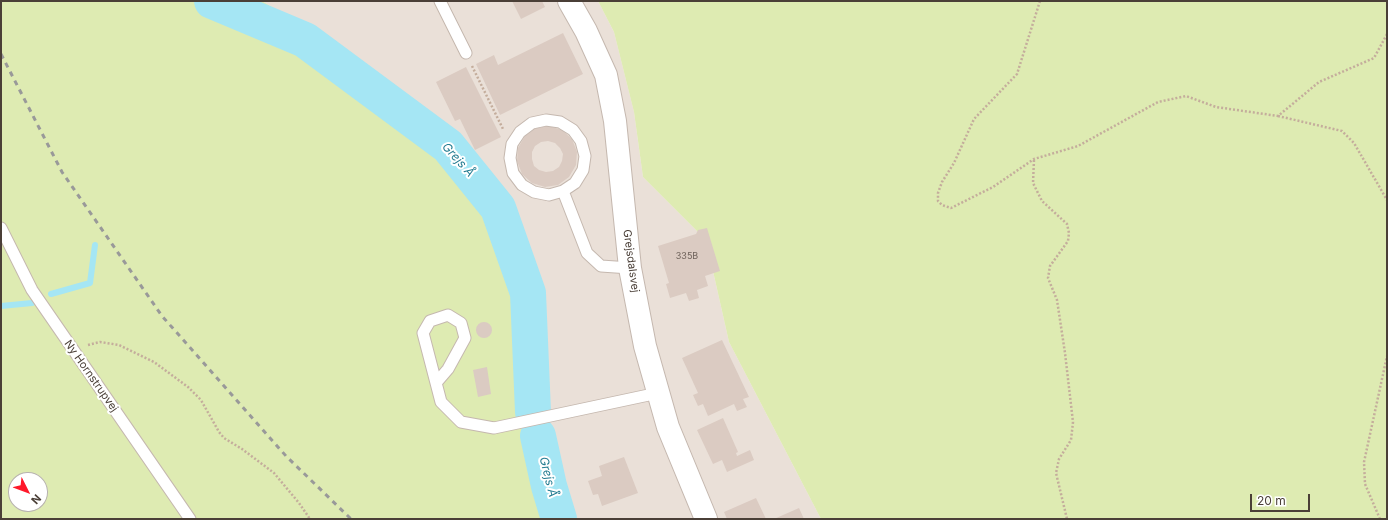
<!DOCTYPE html>
<meta charset="utf-8">
<style>
body{margin:0}
#map{position:relative;width:1388px;height:520px;overflow:hidden;background:#f6efea;font-family:Inter,sans-serif}
canvas{display:block}
.frame{position:absolute;inset:0;border:2px solid #4a3f37;pointer-events:none}
.north{position:absolute;left:8px;top:472px;width:40px;height:40px;box-sizing:border-box;background:#fff;border:1px solid #b7b2af;border-radius:50%;rotate:132deg;font-size:11px;font-weight:700;line-height:16px;text-align:center;color:#4a3f37}
.north::after{content:'';display:block;margin:auto;width:14px;height:18px;background:#ff182a;clip-path:polygon(50% 0,100% 100%,50% 72%,0 100%)}
.scale{position:absolute;left:1250px;top:494px;width:60px;height:18px;box-sizing:border-box;border:2px solid #4a3f37;border-top:0;padding-left:5px;font-size:12px;line-height:14px;white-space:nowrap;color:#4a3f37;-webkit-text-stroke:3px #fff;paint-order:stroke}
</style>
<div id="map">
<canvas width="1388" height="520"></canvas>
<div class="frame"></div>
<div class="north">N</div>
<div class="scale">20 m</div>
</div>
<script>
const c = document.querySelector('canvas').getContext('2d');
c.lineJoin = 'round';
function paint(path, color) { c.fillStyle = color; c.fill(path, 'evenodd'); }
const toPath = rows => new Path2D(rows.map(r => 'M' + r).join(''));
function strokePath(path, color, width, dash) { c.strokeStyle = color; c.lineWidth = width; c.lineCap = dash ? 'butt' : 'round'; c.setLineDash(dash || []); c.stroke(path); }
function write(font, color, halo, rows, align = 'center') {
  c.font = font + ' Inter,sans-serif'; c.lineWidth = 4; c.setLineDash([]); c.textBaseline = 'middle'; c.strokeStyle = halo; c.fillStyle = color; for (const [text, x, y, turn = 0] of rows) {
    c.save(); c.translate(x, y); c.rotate((+turn || 0) * Math.PI / 180); c.textAlign = isNaN(turn) ? turn : align; if (halo) c.strokeText(text, 0, 0); c.fillText(text, 0, 0); c.restore();
  }
}
const residential = toPath([
 [262,1,598,1,614,32,634,112,643,177,706,240,729,342,821,519,543,519,355,57]
]);
const green = toPath([
 [1,1,262,1,355,57,457,167,514,275,537,503,543,519,1,519],
 [16,480,40,480,40,504,16,504],
 [598,1,1387,1,1387,519,821,519,729,342,706,240,643,177,634,112,614,32]
]);
const stream = toPath([
 [51,294,90,283,95,245],
 [1,306,32,303]
]);
const river = toPath([
 [212,1,305,40,448,146,498,208,528,293,533,412],
 [538,436,549,486,559,519]
]);
const building = toPath([
 [512,1,542,1,545,7,521,19],
 [563,33,583,74,500,115,476,64,494,55,498,65],
 [466,67,501,137,475,150,460,119,455,121,436,82],
 [549,126,562,130,572,139,577,152,576,165,569,177,558,185,545,187,532,183,522,174,517,161,518,148,525,136,536,128],
 [548,141,555,143,560,148,563,154,562,161,559,167,553,171,546,172,539,170,534,166,532,159,532,152,535,146,541,142],
 [707,228,720,271,705,276,708,286,697,290,699,298,689,301,686,293,670,298,666,284,669,283,658,246,696,234,698,230],
 '476 330a8 8 0 1 1 16 0a8 8 0 1 1-16 0Z',
 [722,340,749,397,743,399,747,407,737,411,734,404,708,416,703,404,698,406,693,395,698,393,682,358],
 [487,367,491,394,478,397,473,370],
 [723,418,738,452,736,453,737,456,750,450,754,460,727,472,722,460,713,464,697,430],
 [624,457,638,493,602,506,598,494,593,495,588,481,602,476,599,466],
 [756,498,766,519,727,519,724,512],
 [799,508,804,519,774,519]
]);
const path = toPath([
 [1040,1,1017,74,974,119,954,163,942,182,938,193,938,201,942,205,951,208,993,187,1034,159,1078,146,1158,102,1186,96,1216,107,1278,116,1319,82,1374,58,1387,34],
 [472,66,503,129],
 [1278,116,1342,131,1354,143,1387,200],
 [1034,160,1033,183,1042,201,1067,224,1069,233,1068,241,1050,266,1048,278,1057,300,1065,353,1073,422,1071,440,1059,459,1056,473,1067,519],
 [88,345,100,342,119,345,154,362,188,387,201,400,219,432,224,438,242,449,274,473,299,503,310,519],
 [1380,519,1365,484,1364,462,1387,356]
]);
const service = toPath([
 [440,1,466,53],
 [563,191,549,195,534,192,522,185,513,173,510,158,512,144,520,132,532,123,546,120,560,122,573,130,581,141,585,156,583,170,575,183,563,191,587,253,601,266,630,268],
 [1,228,32,290,190,519],
 [436,383,448,369,465,338,461,323,448,315,430,321,423,333,441,402,461,422,494,428,658,393]
]);
const tertiary = toPath([
 [569,1,586,31,606,75,615,121,630,268,645,346,668,427,706,519]
]);
const rail = toPath([
 [1,54,62,172,162,316,286,456,351,519]
]);
const numberNames = [
 ["335B",687,256]
];
const streetNames = [
 ["Grejsdalsvej",631,261,82],
 ["Ny Hornstrupvej",91,376,55]
];
const waterNames = [
 ["Grejs Å",458,160,48],
 ["Grejs Å",548,477,76]
];
paint(residential, '#eae0d8');
paint(green, '#deebb2');
strokePath(stream, '#a5e6f4', 6);
strokePath(river, '#a5e6f4', 36);
paint(building, '#dbcbc2');
strokePath(service, '#c5b8af', 13);
strokePath(tertiary, '#c5b8af', 24);
strokePath(path, '#c4ad9c', 2.5, [2, 2]);
strokePath(service, '#fff', 11);
strokePath(tertiary, '#fff', 22);
strokePath(rail, '#999', 3, [5, 5]);
write('9px', '#6e625a', null, numberNames);
write('11px', '#4a3f37', '#fff', streetNames);
write('italic 12px', '#247c91', '#fff', waterNames);
</script>
